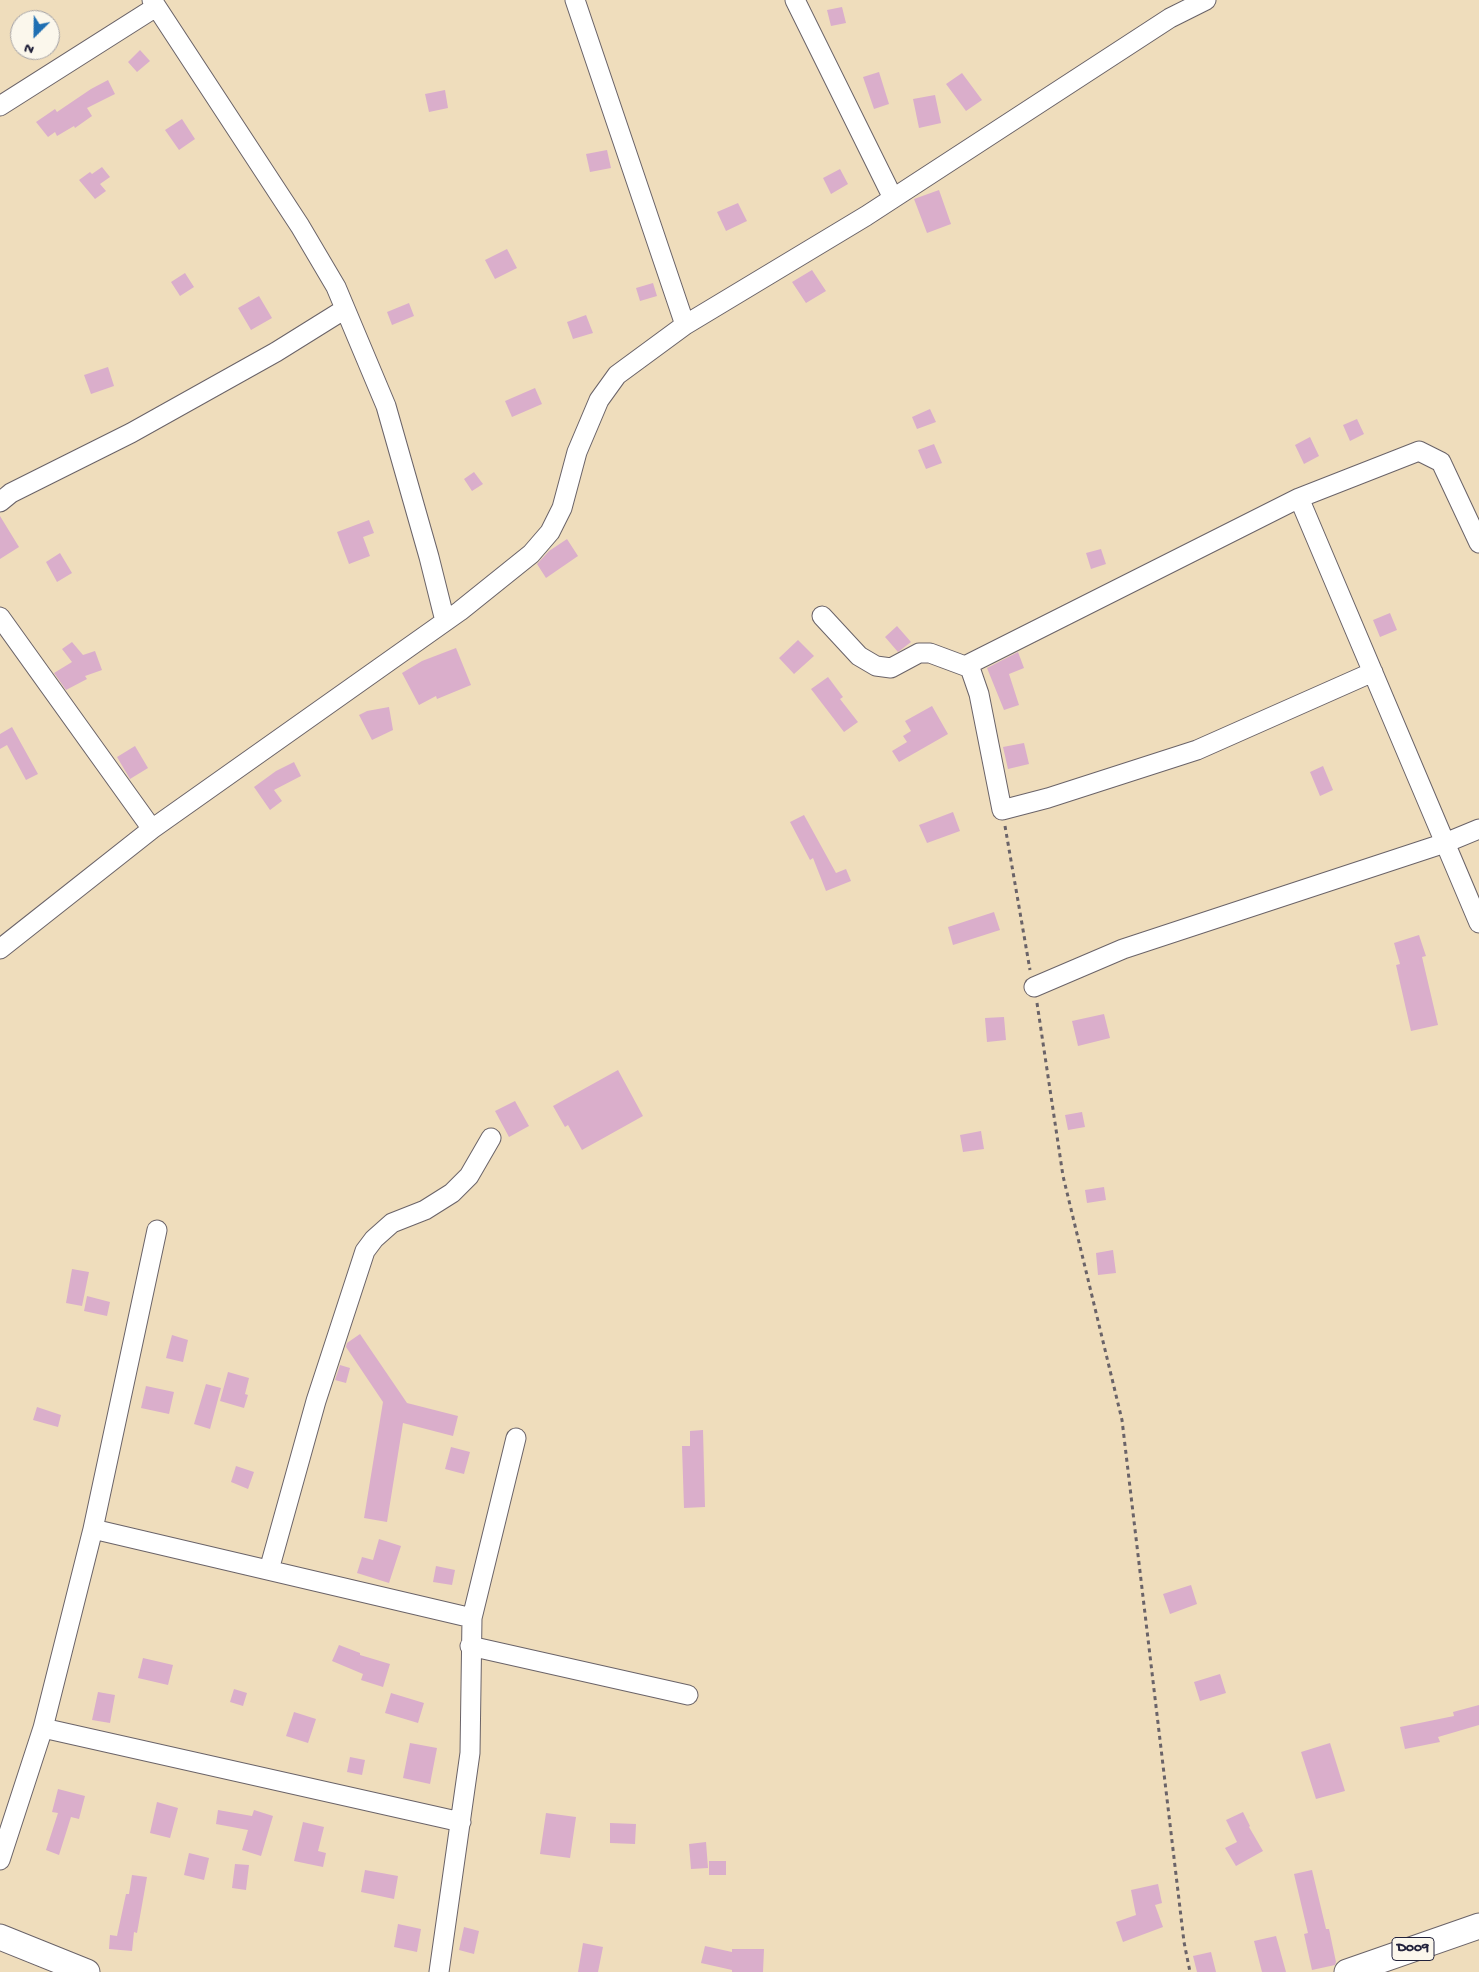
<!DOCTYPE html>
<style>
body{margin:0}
#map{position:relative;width:1479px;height:1972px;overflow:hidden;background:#efddbc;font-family:"Gochi Hand",sans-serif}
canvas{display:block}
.north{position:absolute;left:10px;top:10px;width:50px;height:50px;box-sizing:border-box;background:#fbf7ec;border:1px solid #a4a2a5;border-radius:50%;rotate:203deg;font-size:14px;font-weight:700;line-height:20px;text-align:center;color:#22223b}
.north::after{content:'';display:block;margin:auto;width:18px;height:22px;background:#1f6fb2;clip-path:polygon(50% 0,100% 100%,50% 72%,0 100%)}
</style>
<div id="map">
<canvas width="1479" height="1972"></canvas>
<div class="north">N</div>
</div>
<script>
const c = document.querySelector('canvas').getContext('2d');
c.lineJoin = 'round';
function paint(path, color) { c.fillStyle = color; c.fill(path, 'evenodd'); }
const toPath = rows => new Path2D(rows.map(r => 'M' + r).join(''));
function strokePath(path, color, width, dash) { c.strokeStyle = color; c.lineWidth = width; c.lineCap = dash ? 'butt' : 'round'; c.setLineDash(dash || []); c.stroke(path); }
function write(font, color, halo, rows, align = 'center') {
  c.font = font + ' "Gochi Hand",sans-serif'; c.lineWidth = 4; c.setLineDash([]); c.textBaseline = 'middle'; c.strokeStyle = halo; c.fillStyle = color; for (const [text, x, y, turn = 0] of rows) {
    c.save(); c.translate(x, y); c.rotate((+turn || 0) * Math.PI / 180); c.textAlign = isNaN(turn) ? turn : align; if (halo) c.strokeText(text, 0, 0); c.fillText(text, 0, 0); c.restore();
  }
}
const building = toPath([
 [842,7,846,23,831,26,827,10],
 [140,50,150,61,137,72,128,62],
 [879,72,889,104,874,109,863,77],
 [962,73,982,100,966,111,946,84],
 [108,80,115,94,87,108,92,116,75,128,74,126,57,136,55,132,48,137,36,122,55,109,57,112,91,89],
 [445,90,448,108,429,112,425,94],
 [935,95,941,123,919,128,913,99],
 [182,119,195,139,179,150,165,130],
 [607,150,611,168,590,172,586,154],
 [102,167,110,177,100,184,106,191,95,199,79,180,90,172,92,174],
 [840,169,848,184,831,194,823,178],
 [939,190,951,224,927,233,914,199],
 [738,203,747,221,726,231,717,212],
 [507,249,517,268,495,279,485,260],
 [812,270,826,291,806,303,792,282],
 [185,273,194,287,180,296,171,282],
 [653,283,657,296,640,301,636,288],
 [259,296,272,318,251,330,238,308],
 [409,303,414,316,392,325,387,312],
 [586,315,593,333,573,339,567,322],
 [108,367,114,386,91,394,84,375],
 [535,388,542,404,512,417,505,401],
 [930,409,936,422,917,429,912,417],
 [1357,419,1364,434,1350,441,1343,425],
 [1310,437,1319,456,1304,464,1295,445],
 [934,444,942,463,926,469,918,450],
 [474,472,483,484,472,491,464,479],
 [0,516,19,547,0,559],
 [369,520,374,533,363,537,370,556,349,564,337,532],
 [567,539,578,556,546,578,537,564,549,551],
 [1101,549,1106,564,1091,569,1086,553],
 [60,553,72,573,57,582,46,562],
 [1390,613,1397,630,1380,637,1373,620],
 [897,626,911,642,898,652,885,637],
 [798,640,814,656,794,674,779,658],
 [72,642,83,655,95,651,102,670,85,676,87,679,66,690,54,673,72,662,62,649],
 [456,648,471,685,437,699,436,696,419,705,402,673,422,661],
 [1018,652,1024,668,1009,674,1019,705,1004,710,987,668],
 [828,677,843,697,840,699,858,722,844,732,811,689],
 [932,706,948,734,899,762,892,751,907,742,903,736,911,731,905,721],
 [389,707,393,730,372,740,359,715,367,711],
 [12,727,38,774,26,780,7,745,0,749,0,734],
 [1024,743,1029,764,1008,769,1003,747],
 [135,746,148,768,130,779,117,757],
 [294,762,301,776,274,790,282,801,270,810,254,787,276,771],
 [1323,766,1333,790,1320,796,1310,772],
 [953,812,960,831,927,843,919,825],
 [804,815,836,873,846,869,851,881,826,891,813,858,810,860,790,822],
 [994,912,1000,930,953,945,948,927],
 [1419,935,1426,956,1422,957,1438,1025,1411,1031,1396,965,1400,964,1394,943],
 [1104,1014,1110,1038,1078,1046,1072,1021],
 [1004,1017,1006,1040,987,1042,985,1018],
 [618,1070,643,1116,582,1150,568,1125,565,1127,553,1106],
 [515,1101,529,1126,509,1137,495,1111],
 [1082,1112,1085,1127,1068,1130,1065,1115],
 [981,1131,984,1149,963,1152,960,1135],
 [1104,1187,1106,1200,1087,1203,1085,1190],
 [1113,1250,1116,1273,1098,1275,1096,1253],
 [72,1269,89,1272,82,1306,66,1303],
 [87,1296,110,1302,107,1316,84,1311],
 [360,1334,407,1403,458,1416,453,1436,403,1423,387,1522,364,1518,383,1402,346,1347,347,1343],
 [172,1335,188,1340,183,1362,166,1358],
 [340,1365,350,1368,346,1383,335,1380],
 [228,1372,249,1378,245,1394,248,1395,244,1408,220,1401],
 [206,1384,221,1388,210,1429,194,1424],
 [146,1386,174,1392,169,1414,141,1408],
 [37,1407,61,1415,58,1427,33,1420],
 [703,1430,705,1507,684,1508,682,1446,690,1446,690,1431],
 [451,1447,470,1452,464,1474,445,1469],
 [236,1466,254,1472,248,1489,231,1482],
 [379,1539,401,1546,389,1583,357,1573,362,1557,373,1560],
 [436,1566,455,1570,452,1585,433,1582],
 [1191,1585,1197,1604,1170,1614,1163,1594],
 [339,1645,360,1653,360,1655,390,1664,383,1687,361,1680,363,1674,332,1661],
 [143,1658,173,1665,168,1685,138,1678],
 [1220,1674,1226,1693,1200,1701,1194,1682],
 [234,1689,247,1693,243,1706,230,1702],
 [98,1692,115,1695,110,1723,92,1720],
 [391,1693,424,1703,418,1723,385,1713],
 [1479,1705,1479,1725,1438,1737,1440,1742,1405,1749,1400,1727,1454,1716,1453,1712],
 [294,1712,316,1719,308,1743,286,1736],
 [410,1743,437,1748,430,1784,403,1778],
 [1330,1743,1345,1791,1316,1799,1301,1752],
 [350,1757,365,1760,362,1775,347,1772],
 [58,1789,85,1796,79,1819,71,1817,59,1855,46,1850,58,1813,52,1812],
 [157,1802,178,1808,170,1838,150,1833],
 [218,1810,252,1816,254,1810,273,1816,261,1856,242,1850,248,1830,216,1824],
 [1243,1812,1250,1826,1249,1827,1263,1851,1236,1866,1225,1848,1237,1842,1226,1820],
 [546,1813,576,1817,570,1858,540,1854],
 [303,1822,324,1827,318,1851,326,1853,323,1867,294,1861],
 [610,1823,636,1824,635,1844,610,1843],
 [706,1842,708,1868,691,1869,689,1844],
 [189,1853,209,1858,204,1880,184,1875],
 [709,1861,726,1861,726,1875,709,1875],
 [235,1864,249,1865,246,1890,232,1888],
 [365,1870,398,1876,394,1899,361,1892],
 [1312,1870,1326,1929,1329,1929,1336,1962,1335,1965,1312,1970,1304,1934,1308,1933,1294,1874],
 [132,1875,147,1877,137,1933,134,1932,132,1951,109,1949,110,1935,117,1936,126,1894,129,1894],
 [1158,1884,1162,1903,1155,1905,1163,1927,1123,1942,1116,1922,1136,1915,1131,1890],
 [398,1924,421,1929,417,1952,394,1947],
 [464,1927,479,1931,474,1954,459,1950],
 [1276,1936,1286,1972,1262,1972,1254,1941],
 [583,1943,603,1947,598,1972,578,1972],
 [705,1946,732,1952,732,1949,764,1949,763,1972,732,1972,732,1970,701,1963],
 [1211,1952,1216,1972,1197,1972,1193,1956]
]);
const path = toPath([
 [1005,826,1030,970],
 [1037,1003,1063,1176,1122,1420,1184,1942,1190,1972]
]);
const minor = toPath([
 [152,0,300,226,336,287,386,406,429,557,445,621],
 [575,0,685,325],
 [795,0,893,198],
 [0,106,156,7],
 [1299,498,1479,923],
 [0,502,11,493,131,433,276,352,345,309],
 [822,616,859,656,876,666,891,668,919,653,930,653,965,666,1299,498,1419,451,1441,462,1479,543],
 [0,617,152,829],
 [969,665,979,694,1002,810,1048,798,1197,750,1373,672],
 [0,949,152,829,460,611,531,554,550,532,562,508,577,452,599,400,617,375,685,325,866,216,1170,18,1206,0],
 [1034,987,1123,949,1445,843,1479,829],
 [93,1529,472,1618],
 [269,1570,316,1401,365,1251,374,1239,392,1223,425,1210,452,1193,469,1176,491,1138],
 [470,1646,688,1695],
 [43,1728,461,1822],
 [0,1860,43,1728,93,1529,157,1230],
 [439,1972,470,1753,472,1618,516,1438]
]);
const major = toPath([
 [0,1937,87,1972],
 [1347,1972,1479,1926]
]);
const shields = [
 [1413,1949,42]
];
const shieldNames = [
 ["D009",1413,1949]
];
paint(building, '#daaecb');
strokePath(minor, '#6a6368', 21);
strokePath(major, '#6a6368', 27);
strokePath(path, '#6a6368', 3, [4, 4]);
strokePath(minor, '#fff', 19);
strokePath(major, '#fff', 25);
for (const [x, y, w] of shields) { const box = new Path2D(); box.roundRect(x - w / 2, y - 11.5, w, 23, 4); c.fillStyle = '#fbf7ec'; c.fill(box); strokePath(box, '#22223b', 1); }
write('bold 14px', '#22223b', null, shieldNames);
</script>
